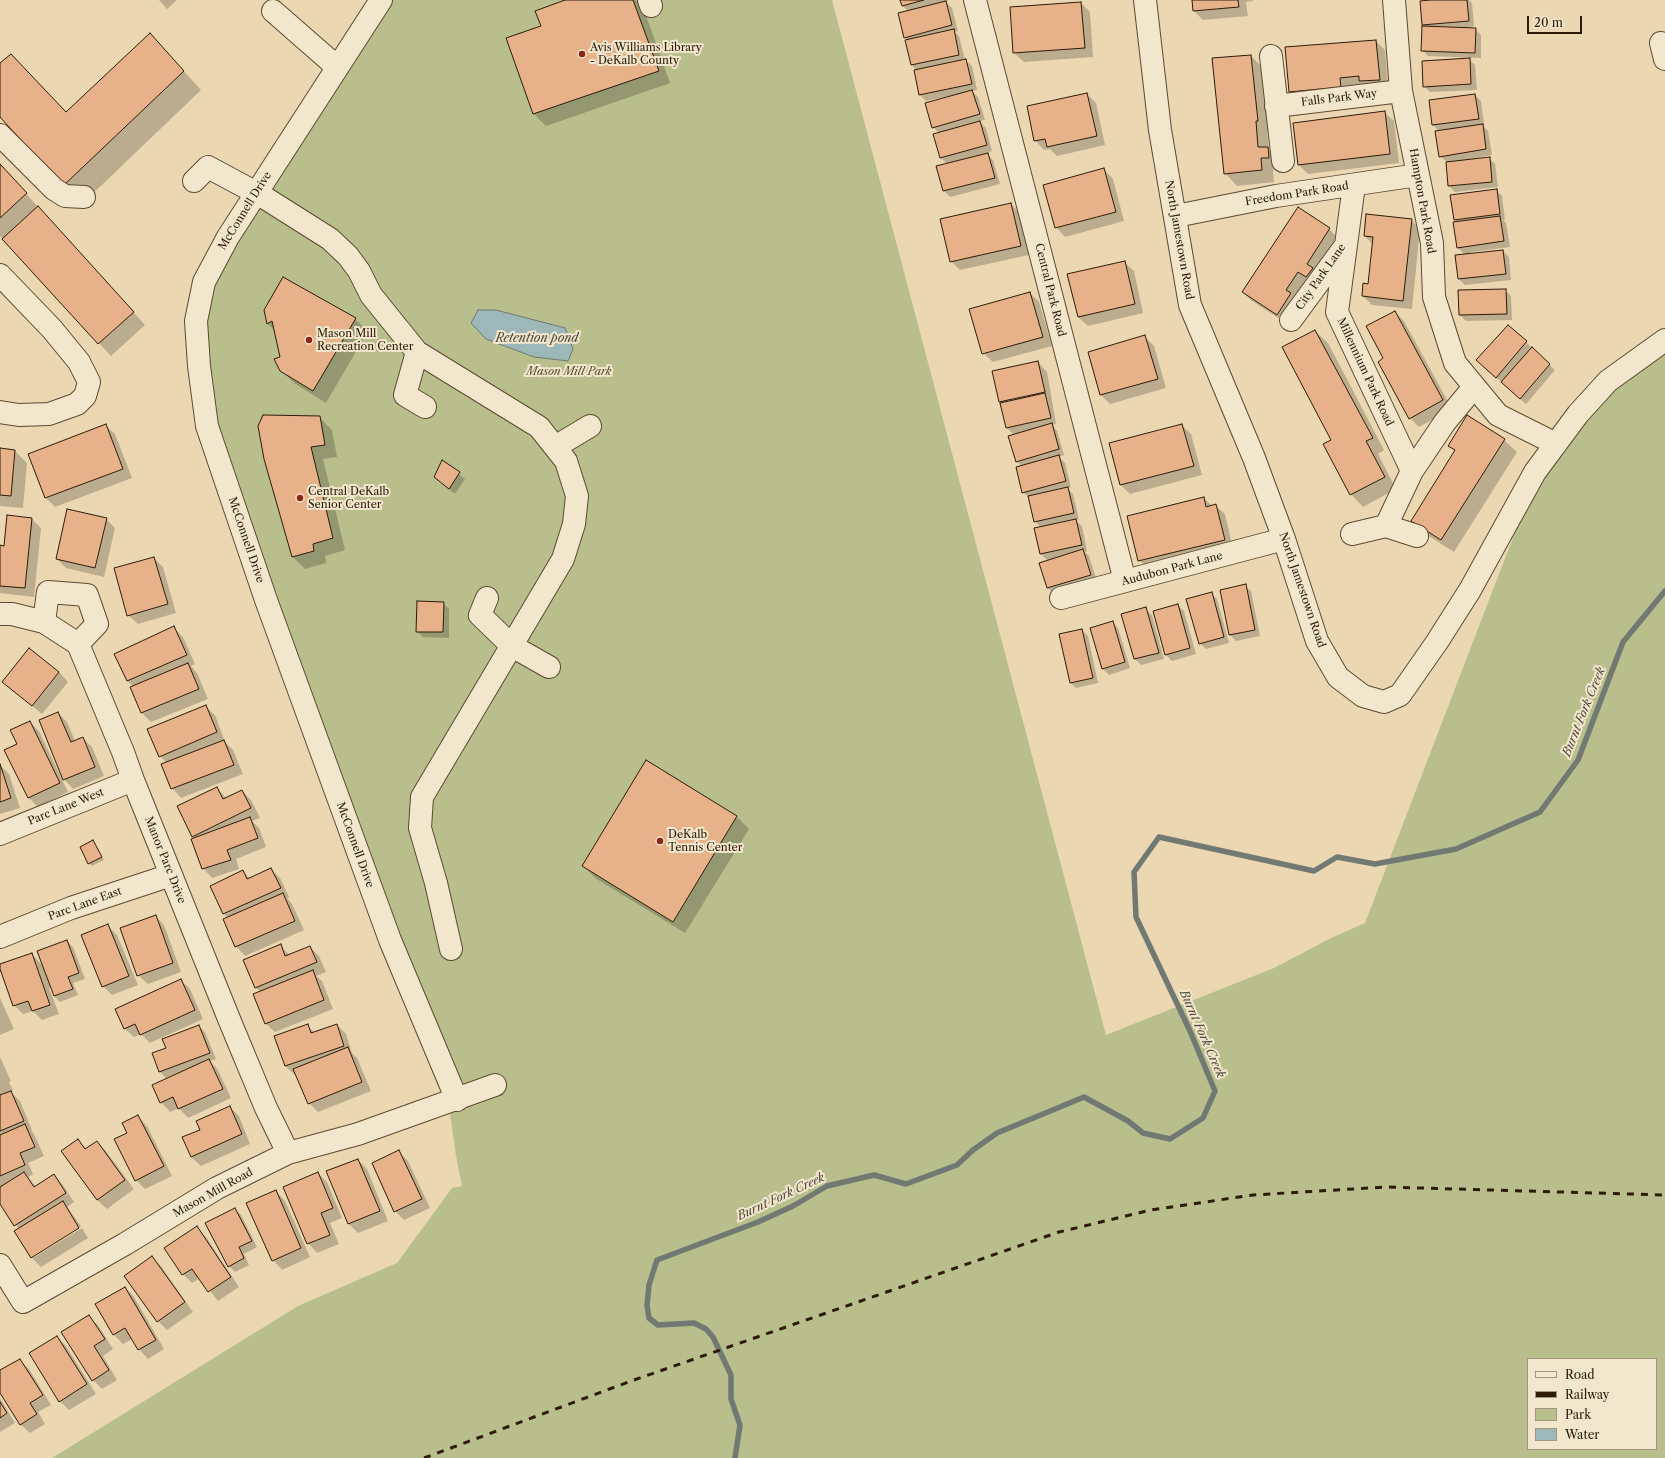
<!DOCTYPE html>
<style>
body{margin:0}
#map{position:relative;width:1665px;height:1458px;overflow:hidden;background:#ebd8b2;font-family:"Libre Caslon Text",serif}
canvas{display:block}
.legend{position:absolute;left:1527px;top:1358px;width:130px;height:92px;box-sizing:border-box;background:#f2e6cd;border:1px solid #a3957e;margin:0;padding:5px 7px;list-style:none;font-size:12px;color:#2d1b08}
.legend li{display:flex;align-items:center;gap:8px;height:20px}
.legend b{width:20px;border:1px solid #a3957e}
.scale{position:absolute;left:1527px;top:16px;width:55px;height:18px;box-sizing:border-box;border:2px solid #2d1b08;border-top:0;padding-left:5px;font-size:12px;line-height:14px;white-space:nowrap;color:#2d1b08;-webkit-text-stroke:3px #f2e6cd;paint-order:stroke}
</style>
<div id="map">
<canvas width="1665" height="1458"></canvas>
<ul class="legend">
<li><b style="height:5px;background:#f2e6cd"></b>Road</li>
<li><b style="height:5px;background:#2d1b08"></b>Railway</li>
<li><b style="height:11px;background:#b8be8c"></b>Park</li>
<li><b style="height:11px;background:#9eb7b8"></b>Water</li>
</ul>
<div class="scale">20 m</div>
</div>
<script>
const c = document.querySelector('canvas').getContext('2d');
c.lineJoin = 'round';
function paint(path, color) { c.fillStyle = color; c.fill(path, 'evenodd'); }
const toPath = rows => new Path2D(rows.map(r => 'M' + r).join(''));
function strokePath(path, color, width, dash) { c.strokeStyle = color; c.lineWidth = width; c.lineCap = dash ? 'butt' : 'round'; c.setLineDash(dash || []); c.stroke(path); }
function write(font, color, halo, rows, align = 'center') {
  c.font = font + ' "Libre Caslon Text",serif'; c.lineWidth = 4; c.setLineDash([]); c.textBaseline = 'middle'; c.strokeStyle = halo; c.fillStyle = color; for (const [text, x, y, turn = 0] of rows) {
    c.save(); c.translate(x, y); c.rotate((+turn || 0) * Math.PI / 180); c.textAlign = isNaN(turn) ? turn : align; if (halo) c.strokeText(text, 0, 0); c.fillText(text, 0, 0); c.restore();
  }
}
const green = toPath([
 [383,0,832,0,1106,1035,1274,968,1331,938,1365,923,1532,488,1640,346,1665,337,1665,1458,52,1458,298,1306,397,1263,452,1188,462,1186,456,1156,447,1090,185,330],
 [1528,1359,1656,1359,1656,1449,1528,1449]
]);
const water = toPath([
 [478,310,496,310,565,328,573,349,568,361,534,357,486,339,471,323,478,310]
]);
const shadow = toPath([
 [159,0,177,0,167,9],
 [568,0,636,0,643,7,670,83,546,126,534,114,542,27],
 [901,0,949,0,945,1,952,8,958,31,955,32,959,36,965,60,972,66,977,90,972,91,978,97,985,120,979,121,986,128,992,151,986,153,993,160,1000,184,950,197,944,191,947,164,941,158,939,133,933,127,950,97,949,96,926,101,920,95,917,71,912,65,908,40,905,37,909,12,903,6],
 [1193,0,1253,0,1253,1,1246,2,1248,16,1203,20,1194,11],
 [1440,0,1469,0,1472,3,1474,26,1467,28,1475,29,1481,35,1481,58,1428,56,1422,50,1425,27,1423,25],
 [1081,3,1090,12,1093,57,1024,62,1014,53],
 [150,34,201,90,82,204,0,115,0,64,67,113],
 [1376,41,1385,50,1388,88,1299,100,1290,91],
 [1251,56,1263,68,1269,133,1267,133,1269,149,1280,160,1281,170,1273,170,1274,182,1237,186,1225,173],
 [1468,59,1475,65,1477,90,1430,92,1424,86],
 [1087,94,1096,103,1105,145,1057,156,1050,149,1044,150,1035,140],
 [1475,95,1481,101,1484,125,1482,125,1488,131,1492,155,1470,159,1470,160,1489,158,1495,164,1498,187,1455,192,1449,186,1447,162,1440,156,1440,132,1433,125],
 [1384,112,1394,121,1399,163,1308,174,1299,165],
 [0,165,145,325,111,356,0,236],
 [1104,169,1113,179,1124,221,1065,237,1056,227],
 [1496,190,1502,196,1505,220,1503,220,1506,223,1510,247,1471,252,1471,254,1503,251,1509,257,1511,280,1465,285,1459,279,1457,256,1465,255,1457,247,1458,223,1455,219],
 [1011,204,1020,213,1029,255,960,270,951,261],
 [1411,220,1420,229,1412,309,1372,305,1363,296,1369,285,1373,245,1365,236],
 [1329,229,1338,238,1286,323,1252,301,1243,292],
 [1124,262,1134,271,1143,313,1088,326,1078,317],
 [1505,290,1511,296,1512,320,1466,321,1460,315],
 [1030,293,1039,302,1052,346,993,362,983,353],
 [265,310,355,319,368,331,326,403,294,383,281,370,281,357,275,331,268,324],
 [1395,312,1404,321,1452,409,1419,427,1410,418,1385,359],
 [1315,331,1328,343,1384,450,1378,454,1396,489,1363,507,1351,494,1325,445,1333,440],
 [1145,337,1154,346,1166,388,1110,404,1101,395],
 [1526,342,1555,370,1526,404,1483,366],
 [1038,362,1047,372,1056,424,1052,425,1057,431,1064,455,1059,457,1065,463,1071,487,1067,488,1073,494,1079,519,1075,520,1082,526,1087,551,1085,552,1089,556,1097,581,1054,594,1048,588,1048,561,1041,554,1041,528,1035,521,1030,499,1023,492,1022,467,1017,461,1014,435,1007,428,999,402],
 [319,417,332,430,337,457,323,459,345,550,325,556,326,563,305,569,293,557,265,458],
 [105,425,115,434,132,478,55,507,46,498,29,455],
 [1182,425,1191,434,1202,475,1130,494,1121,485,1110,444],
 [1504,440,1517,452,1454,552,1424,533,1412,521,1456,452,1449,445],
 [0,449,15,451,27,463,23,508,0,506],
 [442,462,465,479,455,494,441,483],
 [1204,498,1212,506,1215,505,1225,514,1233,549,1149,569,1139,560],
 [68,510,106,519,115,528,104,577,66,568,57,559],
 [32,519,41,528,34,597,0,593,0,546,5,547],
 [154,558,163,567,176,613,138,624,128,615],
 [1245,586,1251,591,1260,636,1236,641,1230,635,1221,590],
 [1211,593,1217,599,1229,643,1206,649,1200,643],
 [443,603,449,609,449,638,423,637,417,631],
 [1178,605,1184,611,1196,654,1172,661,1166,655],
 [1146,609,1152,615,1164,659,1141,665,1135,659,1122,615],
 [1112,622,1118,628,1130,668,1109,675,1103,669,1091,628],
 [174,628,183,637,195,664,191,666,197,673,208,699,151,722,142,713,131,687,133,686,127,681,115,654],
 [1082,630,1088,636,1098,683,1076,688,1070,682],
 [59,672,68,682,42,714,3,682],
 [205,706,215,715,225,742,233,750,243,774,181,798,172,788,167,763,160,756],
 [58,713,67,722,75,741,83,738,92,747,104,776,73,789,64,779],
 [30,722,39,731,68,792,38,807,29,798,18,744],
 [646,761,737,817,749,829,685,933,595,878,583,865],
 [0,765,9,774,20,808,0,814],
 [217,788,226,798,242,791,251,800,260,818,252,821,259,828,266,847,236,859,239,869,212,878,203,868,195,839,193,836],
 [93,841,104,860,92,866,89,863],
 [271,869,280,878,289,897,287,898,292,904,304,930,245,956,236,946,228,918,224,914,243,871,250,879],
 [155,916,164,925,181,972,148,984,138,975],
 [108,926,117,935,138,985,112,995,103,986],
 [67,941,73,947,85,979,73,983,78,995,60,1002,54,996,51,987,49,988,59,1014,42,1020,33,1011,23,1014,14,1005,0,965,32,954,43,966],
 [280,946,290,955,310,947,319,956,326,972,316,976,322,981,333,1009,275,1032,265,1023,261,992,256,988,245,961],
 [181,980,190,989,203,1019,150,1043,141,1034,134,1037,124,1028],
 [0,998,14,1029,0,1035],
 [337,1025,346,1034,352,1053,357,1058,371,1091,318,1112,309,1103,296,1074,295,1075,285,1066,307,1026,314,1032],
 [199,1026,205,1032,216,1059,210,1061,218,1070,231,1098,188,1118,179,1108,170,1112,161,1102,174,1076,173,1075,166,1078,160,1072,167,1049],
 [0,1057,11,1081,9,1082,13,1091,11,1092,20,1101,32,1130,31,1130,34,1134,44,1156,28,1163,33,1174,28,1177,36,1187,54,1176,63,1185,74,1202,67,1207,81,1226,33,1256,33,1258,82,1228,88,1238,41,1267,32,1258,19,1229,0,1202],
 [230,1107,239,1116,250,1144,201,1166,191,1157,202,1131],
 [138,1117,147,1126,172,1176,145,1189,136,1180,128,1133],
 [77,1140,87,1149,97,1142,106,1151,134,1189,107,1209,97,1200],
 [399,1152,408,1161,430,1208,404,1220,395,1211],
 [358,1160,367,1169,388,1221,358,1233,349,1224,328,1172],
 [318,1173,327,1182,342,1218,330,1223,339,1244,317,1253,308,1243],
 [276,1191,285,1201,310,1257,282,1270,273,1260],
 [235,1209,241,1215,257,1247,244,1254,249,1265,235,1272,229,1266],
 [197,1228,206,1237,239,1287,218,1301,200,1278,192,1283,183,1274],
 [152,1257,161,1266,193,1312,167,1330,158,1321],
 [125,1288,134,1297,164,1349,148,1359,139,1349,132,1339,123,1344,114,1335,96,1305],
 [88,1316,98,1325,113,1349,103,1356,117,1380,102,1389,93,1380],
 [57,1337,66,1346,96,1394,69,1410,60,1401],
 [20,1360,29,1369,51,1405,38,1412,45,1424,30,1433,20,1424,0,1391,0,1372],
 [0,1398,15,1423,0,1432]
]);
const stream = toPath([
 [735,1458,740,1425,731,1399,731,1375,713,1337,706,1329,694,1323,658,1325,649,1318,647,1306,649,1285,657,1260,758,1222,793,1206,827,1186,874,1175,906,1184,957,1165,973,1150,997,1133,1084,1097,1128,1121,1143,1133,1170,1139,1203,1118,1215,1091,1190,1031,1136,917,1134,872,1159,837,1314,871,1337,857,1375,864,1456,849,1540,812,1578,760,1623,642,1665,591]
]);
const building = toPath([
 [565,0,633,0,659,71,533,114,506,38,541,26,535,11,565,0],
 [900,0,924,0,902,6,900,0],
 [1192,0,1238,0,1239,7,1193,11,1192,0],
 [1430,0,1467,0,1469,21,1422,25,1420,1,1430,0],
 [946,1,952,25,904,38,898,13,946,1],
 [1081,2,1085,48,1013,53,1010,7,1081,2],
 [1422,26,1476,28,1475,53,1421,51,1422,26],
 [954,29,959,55,911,65,905,40,954,29],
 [150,33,184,71,63,186,0,117,0,63,11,54,66,112,150,33],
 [1376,40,1380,80,1359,81,1359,76,1340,78,1341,87,1289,92,1285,47,1376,40],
 [1251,55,1258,121,1256,121,1258,147,1268,147,1269,158,1261,158,1262,170,1224,174,1212,58,1251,55],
 [1470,58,1471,84,1423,87,1422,61,1470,58],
 [966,59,972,84,919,95,914,70,966,59],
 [972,90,980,114,932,128,925,103,972,90],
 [1087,93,1097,136,1047,147,1045,139,1034,141,1027,106,1087,93],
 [1475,94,1479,119,1432,125,1429,100,1475,94],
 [1385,111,1390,154,1298,165,1293,123,1385,111],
 [980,121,987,145,940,158,933,134,980,121],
 [1483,124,1486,149,1439,157,1435,131,1483,124],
 [988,153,995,178,943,191,936,166,988,153],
 [1490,157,1492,182,1448,186,1446,162,1490,157],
 [0,164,27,193,0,218,0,164],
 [1104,168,1116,212,1055,228,1043,185,1104,168],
 [1497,189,1500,214,1454,220,1450,195,1497,189],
 [1011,203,1021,246,950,262,940,219,1011,203],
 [38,206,134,312,98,344,2,239,38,206],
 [1298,207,1330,228,1307,264,1313,268,1306,277,1298,272,1286,290,1291,293,1277,315,1242,292,1298,207],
 [1366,214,1412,219,1403,301,1362,296,1363,283,1368,284,1373,237,1364,236,1366,214],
 [1500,216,1504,241,1457,248,1453,222,1500,216],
 [1503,250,1506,274,1458,279,1455,255,1503,250],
 [1125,261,1135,304,1078,317,1067,274,1125,261],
 [283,277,356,318,313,391,280,371,274,359,280,357,272,321,267,324,264,310,283,277],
 [1506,289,1507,314,1459,315,1458,290,1506,289],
 [1030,292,1043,337,982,354,969,309,1030,292],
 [1395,311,1443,400,1409,419,1378,362,1383,358,1366,326,1395,311],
 [1508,325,1527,341,1496,378,1476,360,1508,325],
 [1315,330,1373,438,1366,441,1385,477,1350,495,1323,444,1331,440,1282,347,1315,330],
 [1145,335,1158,379,1100,395,1088,352,1145,335],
 [1532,347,1550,364,1520,399,1501,382,1532,347],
 [1038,361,1045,392,999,402,992,371,1038,361],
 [1045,393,1051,418,1006,428,1000,403,1045,393],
 [263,415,320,416,325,445,311,447,333,538,313,544,314,551,292,557,264,459,258,426,263,415],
 [1467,415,1505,439,1441,540,1411,521,1455,450,1448,446,1467,415],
 [1052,423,1059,449,1016,462,1008,436,1052,423],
 [106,424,123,469,45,498,28,454,106,424],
 [1182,424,1194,466,1120,485,1109,443,1182,424],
 [0,448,15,450,11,496,0,495,0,448],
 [1059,455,1066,481,1022,493,1016,467,1059,455],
 [442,460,460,472,449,489,434,477,442,460],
 [1068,487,1074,513,1034,522,1028,496,1068,487],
 [1204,497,1206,507,1216,504,1225,540,1138,561,1127,516,1204,497],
 [67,509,107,518,95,568,56,559,67,509],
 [7,515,32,518,25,588,0,586,0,545,4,546,7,515],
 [1076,519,1082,545,1040,554,1034,528,1076,519],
 [1083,549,1091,575,1047,588,1039,563,1083,549],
 [154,557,168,604,127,616,114,568,154,557],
 [1246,584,1255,630,1229,635,1220,590,1246,584],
 [1212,592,1224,637,1199,644,1186,599,1212,592],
 [417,601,444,602,443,632,416,632,417,601],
 [1178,604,1190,648,1165,655,1153,611,1178,604],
 [1146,607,1159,653,1134,659,1121,614,1146,607],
 [1113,621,1125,662,1102,669,1090,628,1113,621],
 [174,626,187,655,127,681,114,654,174,626],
 [1082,629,1093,678,1070,683,1059,634,1082,629],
 [29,648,59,672,32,706,2,682,29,648],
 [188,663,199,689,141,713,130,687,188,663],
 [206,705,217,732,159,757,147,729,206,705],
 [58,712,71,742,83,737,95,767,63,780,39,720,58,712],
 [30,721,60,783,28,798,4,750,17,744,10,730,30,721],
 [224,740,234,765,171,789,161,764,224,740],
 [646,760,737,816,673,922,582,866,646,760],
 [0,764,11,798,0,802,0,764],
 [217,787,223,799,242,790,251,808,192,837,177,806,217,787],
 [250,817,258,838,227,850,231,860,202,869,191,839,250,817],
 [93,840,102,857,88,864,80,847,93,840],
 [271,868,281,888,223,914,210,886,243,870,247,879,271,868],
 [283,893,295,921,235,947,223,919,283,893],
 [156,915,173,963,137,976,120,928,156,915],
 [108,924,129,976,102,987,81,935,108,924],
 [67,940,79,973,68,977,73,989,54,996,37,951,67,940],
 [281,944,285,956,310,946,317,962,255,988,243,960,281,944],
 [32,953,50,1005,32,1011,28,1001,13,1006,0,969,0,964,32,953],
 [313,970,324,1000,265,1024,253,994,313,970],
 [181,979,195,1010,140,1035,135,1024,124,1029,115,1009,181,979],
 [308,1024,311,1033,337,1024,344,1046,285,1066,274,1036,308,1024],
 [199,1025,210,1053,159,1072,152,1053,166,1048,162,1039,199,1025],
 [348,1047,362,1082,308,1104,293,1069,348,1047],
 [209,1059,223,1089,178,1109,173,1097,160,1103,152,1085,209,1059],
 [11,1091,24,1121,0,1131,0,1095,11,1091],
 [230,1106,242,1134,191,1157,182,1137,200,1130,196,1121,230,1106],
 [138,1115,164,1166,135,1181,114,1139,127,1133,122,1123,138,1115],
 [25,1124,35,1147,20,1153,25,1165,0,1176,0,1135,25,1124],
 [78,1139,85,1149,97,1141,125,1180,97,1200,61,1151,78,1139],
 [399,1150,422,1199,394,1212,372,1163,399,1150],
 [358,1159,380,1211,348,1224,326,1171,358,1159],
 [24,1172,34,1187,54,1174,66,1193,14,1226,0,1204,0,1187,24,1172],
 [318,1172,333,1208,321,1213,330,1235,307,1244,283,1187,318,1172],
 [276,1190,301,1248,272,1261,246,1203,276,1190],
 [63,1201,79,1228,31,1258,14,1231,63,1201],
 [235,1208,252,1241,239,1247,244,1258,228,1267,205,1223,235,1208],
 [197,1226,231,1277,208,1292,192,1269,182,1275,164,1248,197,1226],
 [152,1256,185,1302,157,1322,124,1276,152,1256],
 [125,1287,156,1340,138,1350,125,1328,113,1335,95,1304,125,1287],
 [89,1315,105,1339,94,1346,109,1370,92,1381,61,1332,89,1315],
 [57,1336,87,1384,59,1402,29,1353,57,1336],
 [20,1359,43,1395,30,1403,37,1414,20,1425,0,1393,0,1370,20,1359],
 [0,1402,7,1413,0,1418,0,1402]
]);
const minor = toPath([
 [381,0,228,237,204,282,196,321,199,366,207,426,266,600,390,940,457,1100],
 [649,0,651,6],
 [975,0,1125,581],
 [1145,0,1160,130,1190,305,1254,458,1284,539,1317,641,1338,677,1363,696,1384,702,1400,695,1437,642,1470,590,1535,472,1578,414,1608,381,1665,340],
 [1394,0,1401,91,1432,243,1434,297,1455,363,1498,415,1556,444],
 [273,11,337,67],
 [1661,43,1665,59],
 [1271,56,1283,161],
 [1276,106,1401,91],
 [0,135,54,189,65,196,84,197],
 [194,181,208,167,262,196,330,239,348,256,359,271,371,295,417,352,539,427,566,461,577,496,574,524,563,559,422,797,420,828,436,883,451,949],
 [1176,216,1276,196,1418,175],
 [1346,245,1337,312,1412,471],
 [0,275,52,329,79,362,89,382,85,396,77,404,49,414,19,415,0,412],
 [1291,320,1346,245,1354,185],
 [417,352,405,395,425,407],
 [555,447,590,426],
 [1386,526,1412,471,1445,422,1474,387],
 [1352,534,1386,526,1417,536],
 [487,598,480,615,512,646,549,667],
 [1061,598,1284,539],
 [0,614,12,614,44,622,78,644,123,752,133,780,229,1019,266,1108,288,1153],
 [44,622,48,592,87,595,97,624,78,644],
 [0,834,133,780],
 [0,937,71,908,171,875],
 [0,1265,23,1302,125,1244,217,1188,288,1153,358,1134,495,1085]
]);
const rail = toPath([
 [424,1458,631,1381,1059,1232,1151,1210,1253,1195,1386,1187,1665,1195]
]);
const markers = [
 [582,54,4,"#8f2418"],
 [309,340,4,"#8f2418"],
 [300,498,4,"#8f2418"],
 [660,841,4,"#8f2418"]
];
const poiNames = [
 ["Avis Williams Library",590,48],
 ["- DeKalb County",590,61],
 ["Mason Mill",317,334],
 ["Recreation Center",317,347],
 ["Central DeKalb",308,492],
 ["Senior Center",308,505],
 ["DeKalb",668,835],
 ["Tennis Center",668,848]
];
const streetNames = [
 ["Falls Park Way",1339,98,-7],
 ["Freedom Park Road",1297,194,-9],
 ["Hampton Park Road",1422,201,80],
 ["McConnell Drive",245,211,-58],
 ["North Jamestown Road",1179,240,80],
 ["City Park Lane",1321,277,-55],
 ["Central Park Road",1050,290,76],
 ["Millennium Park Road",1365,372,65],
 ["McConnell Drive",246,540,71],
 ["Audubon Park Lane",1172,569,-15],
 ["North Jamestown Road",1302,590,71],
 ["Parc Lane West",66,807,-22],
 ["McConnell Drive",355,845,70],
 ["Manor Parc Drive",165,860,68],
 ["Parc Lane East",85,904,-20],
 ["Mason Mill Road",213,1193,-29]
];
const parkNames = [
 ["Mason Mill Park",569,372]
];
const waterNames = [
 ["Retention pond",537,339],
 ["Burnt Fork Creek",1584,712,-68],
 ["Burnt Fork Creek",1202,1034,66],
 ["Burnt Fork Creek",781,1197,-25]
];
paint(green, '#b8be8c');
paint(water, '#9eb7b8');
strokePath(water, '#717972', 1);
paint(shadow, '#0003');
strokePath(stream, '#717972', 5.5);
paint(building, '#e7b28a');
strokePath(building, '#2d1b08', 1);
strokePath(minor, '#5c4a32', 24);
strokePath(minor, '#f2e6cd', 22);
strokePath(rail, '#2d1b08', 3, [7, 7]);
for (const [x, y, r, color] of markers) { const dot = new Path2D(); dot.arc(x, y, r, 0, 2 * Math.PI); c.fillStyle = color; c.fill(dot); strokePath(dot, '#f2e6cd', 1.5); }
write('11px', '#2d1b08', '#f2e6cd', poiNames, 'left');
write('11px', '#2d1b08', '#f2e6cd', streetNames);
write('italic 11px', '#574c30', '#f2e6cd', parkNames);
write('italic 12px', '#4f4a3d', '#f2e6cd', waterNames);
</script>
